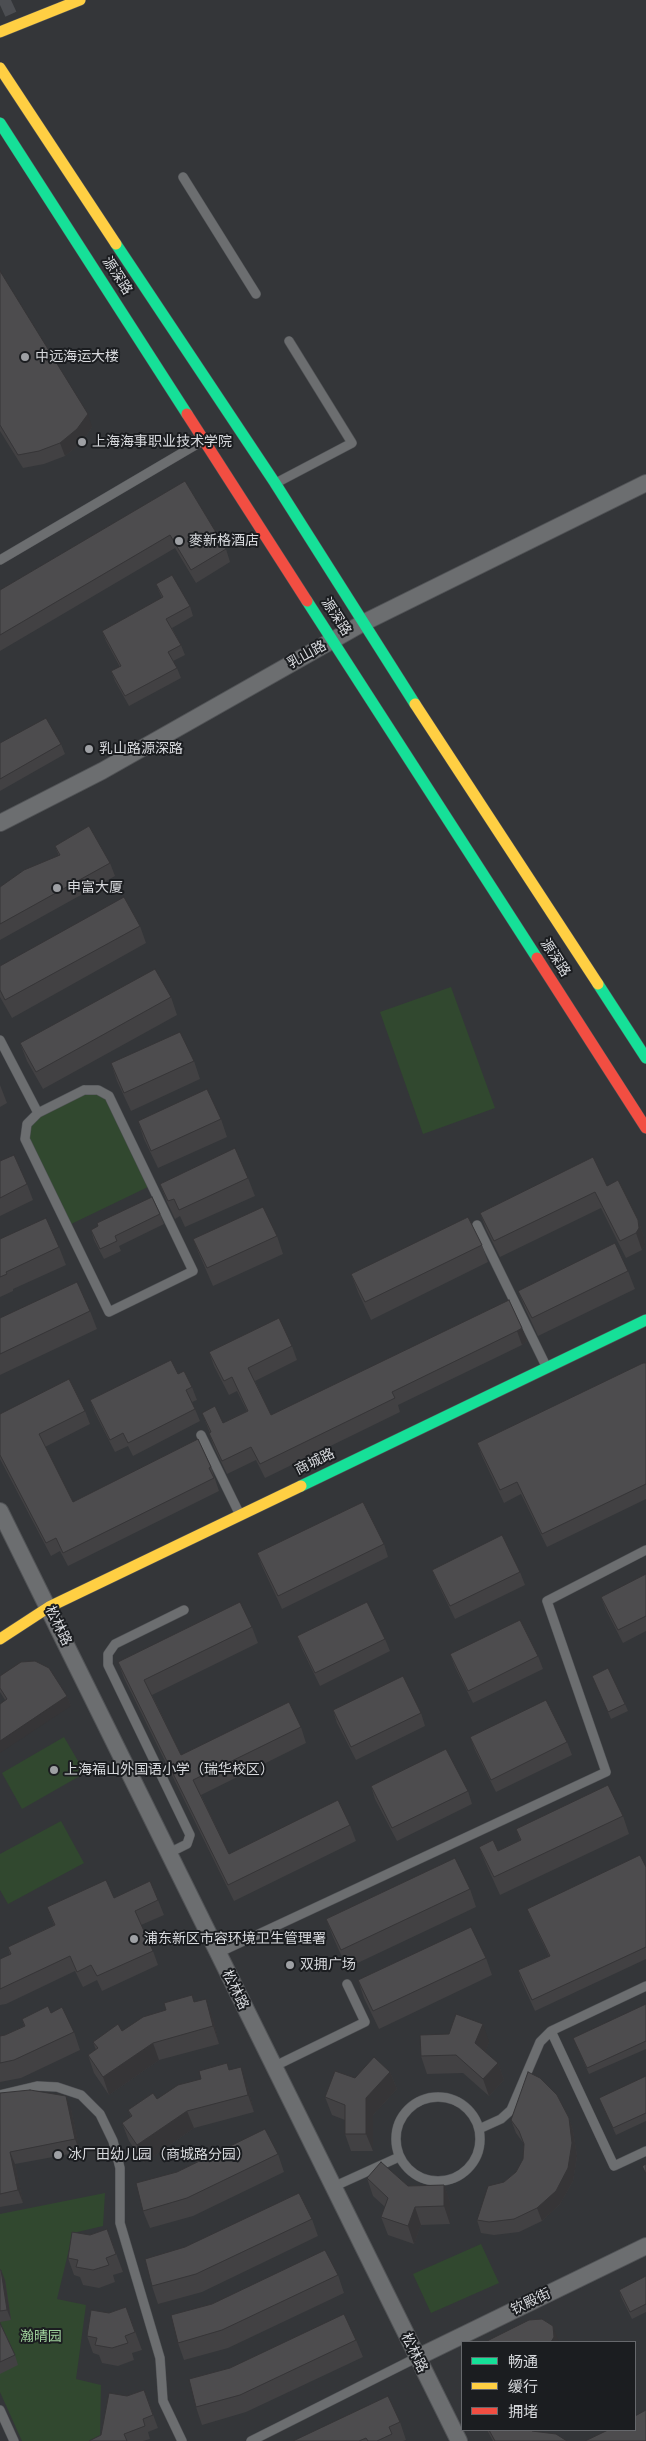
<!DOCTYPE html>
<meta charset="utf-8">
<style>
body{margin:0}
#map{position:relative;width:646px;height:2441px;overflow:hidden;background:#343639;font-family:"Fira Sans","Noto Sans SC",sans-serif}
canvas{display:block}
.legend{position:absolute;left:461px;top:2341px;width:175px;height:90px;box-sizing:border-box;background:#1b1d20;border:1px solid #66686c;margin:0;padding:6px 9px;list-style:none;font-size:15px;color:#d7d9dd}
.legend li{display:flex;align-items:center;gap:10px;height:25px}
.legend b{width:25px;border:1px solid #66686c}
</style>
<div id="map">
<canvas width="646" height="2441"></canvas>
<ul class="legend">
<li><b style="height:6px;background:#16e098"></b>畅通</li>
<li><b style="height:6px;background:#ffcf43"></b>缓行</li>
<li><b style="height:6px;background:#f24e42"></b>拥堵</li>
</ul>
</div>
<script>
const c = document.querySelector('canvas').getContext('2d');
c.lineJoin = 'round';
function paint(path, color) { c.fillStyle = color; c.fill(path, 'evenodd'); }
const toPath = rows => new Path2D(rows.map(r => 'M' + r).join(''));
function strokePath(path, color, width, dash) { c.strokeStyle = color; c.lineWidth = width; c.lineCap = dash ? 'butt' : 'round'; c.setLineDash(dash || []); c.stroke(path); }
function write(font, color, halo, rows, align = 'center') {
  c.font = font + ' "Fira Sans","Noto Sans SC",sans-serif'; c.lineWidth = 4; c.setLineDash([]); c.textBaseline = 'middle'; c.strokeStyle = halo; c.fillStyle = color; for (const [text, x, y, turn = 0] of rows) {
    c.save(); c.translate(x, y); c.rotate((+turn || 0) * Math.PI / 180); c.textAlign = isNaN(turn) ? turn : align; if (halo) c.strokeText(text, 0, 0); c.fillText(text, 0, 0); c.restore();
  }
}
const green = toPath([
 [451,987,495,1108,423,1134,380,1012],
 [84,1090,109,1096,152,1185,67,1226,25,1139,27,1124],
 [64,1737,85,1773,22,1809,2,1773],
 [61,1821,84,1863,8,1904,0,1890,0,1854],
 [105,2193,103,2226,73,2233,57,2299,86,2305,76,2379,101,2385,100,2439,96,2441,22,2441,0,2392,0,2214],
 [481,2244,499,2283,431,2313,413,2274]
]);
const primaryTunnel = toPath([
 [0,5,11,0]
]);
const lane = toPath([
 [183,177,256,294],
 [276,483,352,443,289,341],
 [0,560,204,440],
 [0,1040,38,1113],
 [84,1090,98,1090,109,1096,193,1271,109,1312,25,1139,27,1124,38,1113,84,1090],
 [477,1225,546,1366],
 [201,1435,240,1515],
 [169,1853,187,1844,190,1835,108,1665,108,1654,115,1644,184,1610],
 [218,1953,606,1772,547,1601,646,1550],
 [551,2031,614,2166,646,2151],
 [273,2067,365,2022,347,1984],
 [0,2095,37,2086,57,2087,81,2095,100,2114,113,2141,120,2168,120,2223,160,2358,163,2401,182,2441],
 '396 2139a42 42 0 1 1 84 0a42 42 0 1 1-84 0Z',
 [479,2129,501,2119,511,2110,540,2042,551,2031,646,1986],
 [333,2187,399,2157],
 [0,2410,14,2441],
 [251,2441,416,2358]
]);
const street = toPath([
 [0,823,102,771,363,623,646,483],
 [0,1511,459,2441],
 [416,2358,646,2246]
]);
const fast = toPath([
 [0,123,187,414],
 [116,244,275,483,415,704],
 [307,601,537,958],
 [598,984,646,1058],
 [301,1486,646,1320]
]);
const slow = toPath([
 [0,32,80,0],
 [0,68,116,244],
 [415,704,598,984],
 [0,1639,49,1607,301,1486]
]);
const jam = toPath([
 [187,414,307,601],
 [537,958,646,1128]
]);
const wall = toPath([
 [0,272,92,427,82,442,65,456,44,464,23,468,0,431],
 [185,481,226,549,230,562,196,583,175,548,0,651,0,590],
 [156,584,190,606,193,616,172,628,181,645,185,655,173,661,177,668,181,678,129,706,115,681,111,671,120,667,106,641,102,631,162,598],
 [0,743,61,744,65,754,0,791],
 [55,846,110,863,115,876,0,940,0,887,59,856],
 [140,926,146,943,12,1018,0,997,0,966],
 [171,997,177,1015,43,1089,27,1061,20,1043],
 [194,1061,200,1079,131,1111,117,1081,111,1063],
 [0,1085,7,1103,0,1107],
 [221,1119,227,1137,158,1168,144,1139,138,1121],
 [0,1161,27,1184,33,1200,0,1216],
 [248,1178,255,1196,185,1227,180,1216,175,1219,167,1202,160,1184],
 [607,1186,638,1220,644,1237,645,1245,642,1250,626,1258,601,1208,500,1257,486,1229,480,1213],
 [160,1214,164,1224,119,1246,121,1251,104,1259,94,1240,91,1230],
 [277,1236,283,1254,213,1286,200,1256,193,1239],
 [0,1239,59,1247,66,1265,13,1289,13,1291,0,1297],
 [482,1245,488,1262,371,1320,358,1292,351,1274],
 [628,1271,635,1289,538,1336,525,1308,518,1291],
 [90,1311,97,1329,0,1375,0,1318],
 [522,1328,527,1341,522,1345,398,1405,400,1412,265,1478,256,1460,227,1474,214,1447,209,1433,210,1433,202,1413,223,1423,247,1411,237,1391,229,1395,214,1366,209,1352,292,1346,297,1360,255,1381,271,1415],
 [646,1363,646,1499,547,1547,521,1494,504,1503,482,1456,477,1443],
 [178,1374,192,1387,197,1400,192,1402,200,1421,133,1456,128,1446,115,1452,95,1413,90,1400],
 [85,1411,90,1424,45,1447,73,1502,211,1467,219,1491,68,1566,60,1551,51,1556,0,1459,0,1414],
 [384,1544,388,1557,282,1609,262,1566,257,1553],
 [432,1570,520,1572,525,1585,455,1619,437,1582],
 [646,1574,646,1631,623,1643,606,1610,601,1597],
 [252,1627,258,1643,152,1695,181,1755,301,1727,306,1743,201,1795,229,1854,350,1825,356,1841,234,1901,124,1678,118,1662],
 [297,1636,385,1639,390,1651,320,1686,302,1649],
 [450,1654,538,1656,543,1669,473,1703,455,1667],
 [0,1676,67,1696,71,1706,5,1700,0,1692],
 [592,1676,625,1704,628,1711,611,1719],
 [333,1710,421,1713,425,1726,356,1760,337,1723],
 [470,1737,567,1742,572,1755,496,1792,475,1750],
 [371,1786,468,1791,472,1804,397,1841,375,1799],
 [623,1816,629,1834,500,1895,486,1864,479,1847,498,1851,520,1840,516,1829],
 [646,1867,646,1959,535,2011,521,1980,518,1970,549,1956,531,1919,527,1909],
 [470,1889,476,1907,347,1968,333,1937,326,1919],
 [114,1898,158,1900,164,1915,141,1925,153,1951,158,1965,102,1991,97,1980,83,1987,75,1971,6,2004,0,2005,0,1959,10,1955,8,1947,54,1925,47,1907],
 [486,1958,492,1975,379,2029,364,1998,358,1980],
 [192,1995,194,2002,212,2017,219,2044,159,2060,109,2095,94,2073,88,2055,96,2050,93,2042,122,2031,166,2010],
 [646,2004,646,2049,589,2074,573,2038],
 [51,2013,74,2032,80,2050,21,2078,0,2082,0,2036,5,2035,24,2026,22,2019],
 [489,2042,485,2052,498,2063,504,2080,489,2096,463,2073,427,2074,421,2056],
 [227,2063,229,2070,247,2085,254,2112,194,2128,144,2163,129,2141,122,2123,131,2117,128,2110,157,2099,201,2079],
 [390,2072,397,2089,373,2115,373,2151,351,2151,345,2134,345,2120,332,2115,325,2097,355,2078],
 [646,2076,646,2121,616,2135,599,2098],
 [0,2093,71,2109,80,2152,15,2164,23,2203,0,2207],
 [569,2118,573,2131,577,2156,573,2181,560,2204,542,2221,519,2232,494,2235,481,2233,477,2220,504,2182,516,2172,523,2159,524,2144,516,2133,511,2120],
 [278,2154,284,2172,193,2216,150,2228,143,2211],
 [367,2178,408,2186,444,2185,450,2202,450,2224,421,2225,414,2244,388,2235,381,2217,385,2207,373,2196],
 [312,2219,318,2236,202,2292,158,2304,152,2286],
 [107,2229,123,2272,113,2275,115,2282,99,2288,83,2285,80,2277,74,2275,68,2258,90,2235],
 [0,2270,5,2280,11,2320,0,2322],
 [338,2275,344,2293,228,2348,184,2360,178,2343],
 [646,2276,646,2312,632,2319,621,2297,619,2290],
 [126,2307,142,2350,132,2353,134,2360,118,2366,102,2363,99,2355,93,2353,87,2336,109,2313],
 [0,2323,15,2355,18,2365,0,2374],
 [356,2340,363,2357,246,2412,202,2425,196,2407],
 [144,2390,158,2428,148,2432,150,2439,143,2441,89,2441,101,2435,127,2396],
 [400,2422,406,2440,403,2441,293,2441],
 [487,2430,532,2430,532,2431,567,2441,493,2441]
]);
const shadedWall = toPath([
 [88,414,92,427,82,442,65,456,60,443],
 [638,1220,644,1237,645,1245,642,1250,636,1233],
 [522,1328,527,1341,522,1345,517,1331],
 [67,1696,71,1706,0,1753,0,1741],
 [206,1999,212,2017,219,2044,213,2026],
 [483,2024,489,2042,482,2061,475,2043],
 [153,2043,159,2060,109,2095,103,2077],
 [498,2063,504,2080,489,2096,483,2079],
 [241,2067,247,2085,254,2112,248,2095],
 [390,2072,397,2089,373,2115,373,2151,366,2134,366,2098],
 [66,2096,71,2109,80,2152,75,2139],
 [187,2111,194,2128,144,2163,137,2145],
 [569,2118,573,2131,577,2156,573,2181,560,2204,542,2221,537,2208],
 [10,2152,15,2164,23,2203,18,2190],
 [444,2185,450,2202,450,2224,444,2206],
 [415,2207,421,2225,414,2244,408,2226],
 [1,2270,5,2280,11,2320,7,2310],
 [553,2326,559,2342,551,2342]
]);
const building = toPath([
 [0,271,88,414,77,429,60,443,39,451,18,455,0,425,0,271],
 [185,481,226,549,191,570,170,535,0,635,0,590,185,481],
 [172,575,190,606,166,619,181,645,168,652,177,668,125,696,111,671,121,666,102,631,163,597,156,584,172,575],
 [46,718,61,744,0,779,0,743,46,718],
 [89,826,110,863,0,924,0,887,24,870,60,855,55,846,89,826],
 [124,897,140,926,5,1000,0,990,0,966,124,897],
 [155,969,171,997,36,1072,20,1043,155,969],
 [180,1032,194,1061,124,1093,111,1063,180,1032],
 [207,1089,221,1119,151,1151,138,1121,207,1089],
 [235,1148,248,1178,179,1210,174,1199,168,1201,160,1184,235,1148],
 [14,1155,27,1184,0,1198,0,1161,14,1155],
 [593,1157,607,1186,618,1180,638,1220,639,1228,636,1233,620,1241,595,1192,494,1241,480,1213,593,1157],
 [152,1197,160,1214,115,1236,117,1241,100,1249,91,1230,98,1226,97,1223,152,1197],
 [263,1207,277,1236,207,1268,193,1239,263,1207],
 [468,1217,482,1245,365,1302,351,1274,468,1217],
 [46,1218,59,1247,6,1272,7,1274,0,1277,0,1239,46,1218],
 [615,1243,628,1271,532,1318,518,1291,615,1243],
 [77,1282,90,1311,0,1354,0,1318,77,1282],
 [509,1300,522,1328,517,1331,392,1392,395,1398,260,1464,251,1447,222,1461,209,1433,211,1432,202,1413,215,1406,223,1423,248,1411,232,1377,224,1381,209,1352,279,1318,292,1346,248,1368,271,1415,509,1300],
 [171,1360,178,1374,184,1371,192,1387,186,1390,195,1409,128,1443,123,1433,110,1440,90,1400,171,1360],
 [643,1363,646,1363,646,1484,542,1534,517,1482,500,1490,477,1443,643,1363],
 [69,1379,85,1411,39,1434,73,1502,198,1439,211,1467,209,1468,214,1478,63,1553,56,1538,46,1543,0,1455,0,1414,69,1379],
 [363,1502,384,1544,278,1596,257,1553,363,1502],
 [502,1535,520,1572,450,1606,432,1570,502,1535],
 [646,1574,646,1616,618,1630,601,1597,646,1574],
 [240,1602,252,1627,144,1680,181,1755,289,1702,301,1727,193,1780,229,1854,338,1800,350,1825,228,1885,118,1662,240,1602],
 [367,1602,385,1639,315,1673,297,1636,367,1602],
 [520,1620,538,1656,468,1691,450,1654,520,1620],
 [35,1661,49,1668,67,1696,0,1741,0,1704,7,1699,0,1688,0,1676,21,1662,35,1661],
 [608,1668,625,1704,608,1712,592,1676,608,1668],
 [403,1676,421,1713,351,1747,333,1710,403,1676],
 [546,1700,567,1742,491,1780,470,1737,546,1700],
 [446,1749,468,1791,392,1828,371,1786,446,1749],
 [608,1785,623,1816,494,1877,479,1847,493,1840,498,1851,521,1840,516,1829,608,1785],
 [640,1855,646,1867,646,1947,532,2000,518,1970,550,1956,527,1909,640,1855],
 [455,1858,470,1889,341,1950,326,1919,455,1858],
 [106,1880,114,1898,150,1881,158,1900,135,1911,153,1951,97,1976,91,1965,77,1972,70,1956,0,1989,0,1959,11,1954,8,1947,55,1925,47,1907,106,1880],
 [471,1927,486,1958,373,2011,358,1980,471,1927],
 [192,1995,194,2002,206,1999,213,2026,153,2043,103,2077,88,2055,98,2048,93,2042,118,2024,122,2031,143,2017,166,2010,164,2003,192,1995],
 [646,2004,646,2041,587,2068,573,2038,646,2004],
 [48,2006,51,2013,62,2007,74,2032,14,2060,0,2063,0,2036,5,2035,25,2026,22,2019,48,2006],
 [456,2014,483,2024,475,2043,498,2063,483,2079,456,2055,421,2056,420,2035,449,2034,456,2014],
 [374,2057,390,2072,366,2098,366,2134,345,2134,345,2105,325,2097,335,2071,355,2078,374,2057],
 [227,2063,229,2070,241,2067,248,2095,187,2111,137,2145,122,2123,132,2116,128,2110,153,2093,157,2099,178,2085,201,2079,199,2071,227,2063],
 [528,2072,540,2078,557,2095,569,2118,572,2143,568,2168,556,2191,537,2208,514,2219,489,2222,477,2220,488,2186,504,2182,516,2172,523,2159,524,2144,519,2131,511,2120,528,2072],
 [646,2076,646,2113,613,2128,599,2098,646,2076],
 [30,2090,66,2096,75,2139,10,2152,18,2190,0,2194,0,2093,30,2090],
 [265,2129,278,2154,187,2198,143,2211,136,2183,177,2172,265,2129],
 [381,2162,408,2186,444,2185,444,2206,415,2207,408,2226,381,2217,388,2198,367,2178,381,2162],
 [646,2164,646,2174,642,2166,646,2164],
 [299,2193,312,2219,196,2274,152,2286,145,2259,185,2247,299,2193],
 [107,2229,116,2254,106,2258,109,2265,93,2270,76,2267,78,2260,68,2258,72,2232,90,2235,107,2229],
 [325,2250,338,2275,222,2330,178,2343,171,2315,212,2304,325,2250],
 [0,2270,1,2270,7,2310,0,2311,0,2270],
 [646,2276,646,2304,630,2312,619,2290,646,2276],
 [126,2307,135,2332,125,2336,128,2343,112,2348,95,2345,97,2338,87,2336,91,2310,109,2313,126,2307],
 [344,2314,356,2340,240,2395,196,2407,189,2379,230,2368,344,2314],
 [542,2319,553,2326,554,2337,551,2342,485,2342,529,2320,542,2319],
 [0,2323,15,2355,0,2362,0,2323],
 [144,2390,153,2415,143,2419,145,2426,124,2434,127,2441,89,2441,101,2435,109,2393,127,2396,144,2390],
 [388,2396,400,2422,389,2427,392,2434,377,2441,368,2441,366,2438,359,2441,293,2441,388,2396],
 [646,2410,646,2441,585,2441,608,2430,635,2430,635,2416,646,2410],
 [489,2430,532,2430,532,2431,556,2434,567,2441,495,2441,489,2430]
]);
const markers = [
 [25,357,5,"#9ea0a4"],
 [82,442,5,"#9ea0a4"],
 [179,541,5,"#9ea0a4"],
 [89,749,5,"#9ea0a4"],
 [57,888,5,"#9ea0a4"],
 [54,1770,5,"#9ea0a4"],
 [134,1939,5,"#9ea0a4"],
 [290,1965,5,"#9ea0a4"],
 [58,2155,5,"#9ea0a4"]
];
const streetNames = [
 ["源深路",117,276,57],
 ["源深路",336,617,57],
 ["乳山路",307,655,-29],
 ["源深路",555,958,57],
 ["商城路",315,1462,-26],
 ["松林路",58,1626,64],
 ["松林路",235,1990,64],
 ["钦殿街",531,2302,-26],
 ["松林路",414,2353,64]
];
const poiNames = [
 ["中远海运大楼",35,357],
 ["上海海事职业技术学院",92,442],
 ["麥新格酒店",189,541],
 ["乳山路源深路",99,749],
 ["申富大厦",67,888],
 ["上海福山外国语小学（瑞华校区）",64,1770],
 ["浦东新区市容环境卫生管理署",144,1939],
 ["双拥广场",300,1965],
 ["冰厂田幼儿园（商城路分园）",68,2155]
];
const parkNames = [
 ["瀚晴园",41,2337]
];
paint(green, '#31482f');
strokePath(primaryTunnel, '#4c4e52', 26, [26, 13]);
strokePath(lane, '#515356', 10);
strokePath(street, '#515356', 18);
strokePath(fast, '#515356', 12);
strokePath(slow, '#515356', 12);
strokePath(jam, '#515356', 12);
strokePath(lane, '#6c6e70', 9);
strokePath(street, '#6c6e70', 16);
strokePath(fast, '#16e098', 11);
strokePath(slow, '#ffcf43', 11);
strokePath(jam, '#f24e42', 11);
paint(wall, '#424143');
paint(shadedWall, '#363537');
paint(building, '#4d4c4e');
strokePath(building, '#363537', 1);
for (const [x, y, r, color] of markers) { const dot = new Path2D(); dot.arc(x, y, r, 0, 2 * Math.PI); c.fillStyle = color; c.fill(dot); strokePath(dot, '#1b1d20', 2); }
write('14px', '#d7d9dd', '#1b1d20', streetNames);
write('14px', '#d7d9dd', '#1b1d20', poiNames, 'left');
write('14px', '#9ed09b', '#1b1d20', parkNames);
</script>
